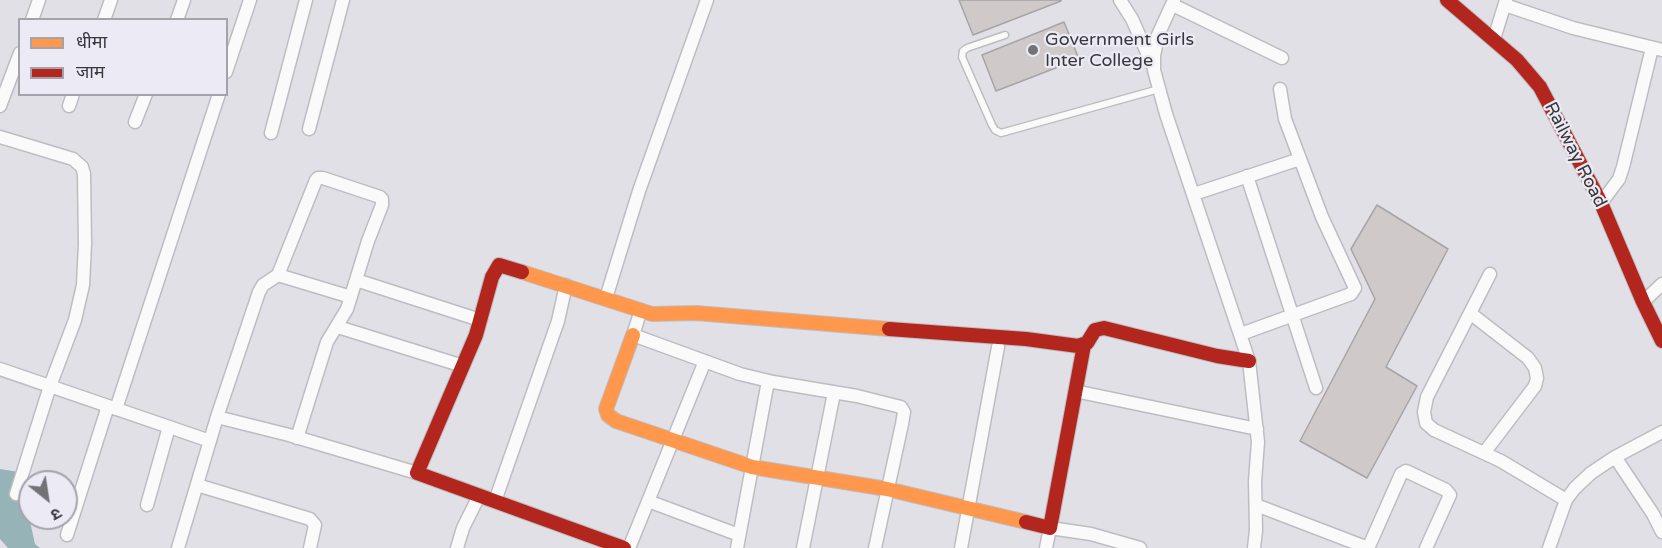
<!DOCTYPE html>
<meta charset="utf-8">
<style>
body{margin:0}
#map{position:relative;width:1662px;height:548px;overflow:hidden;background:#e1e0e6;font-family:"Varela Round","Noto Sans Devanagari",sans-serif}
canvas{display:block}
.legend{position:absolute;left:18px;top:18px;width:210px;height:78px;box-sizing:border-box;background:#ecebf5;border:2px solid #a4a3ab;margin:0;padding:8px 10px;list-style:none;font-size:18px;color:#38383b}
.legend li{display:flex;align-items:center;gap:12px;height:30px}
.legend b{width:30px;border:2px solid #a4a3ab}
.north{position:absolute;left:18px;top:470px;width:60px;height:60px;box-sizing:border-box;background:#ecebf5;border:2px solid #a4a3ab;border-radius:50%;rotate:150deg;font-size:16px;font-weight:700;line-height:24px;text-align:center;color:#38383b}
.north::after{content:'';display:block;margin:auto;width:21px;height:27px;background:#737377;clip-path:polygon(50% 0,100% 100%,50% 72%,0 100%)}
</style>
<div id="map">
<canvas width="1662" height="548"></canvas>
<ul class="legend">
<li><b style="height:8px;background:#ff974d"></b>धीमा</li>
<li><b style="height:8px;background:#b3261e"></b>जाम</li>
</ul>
<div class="north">उ</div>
</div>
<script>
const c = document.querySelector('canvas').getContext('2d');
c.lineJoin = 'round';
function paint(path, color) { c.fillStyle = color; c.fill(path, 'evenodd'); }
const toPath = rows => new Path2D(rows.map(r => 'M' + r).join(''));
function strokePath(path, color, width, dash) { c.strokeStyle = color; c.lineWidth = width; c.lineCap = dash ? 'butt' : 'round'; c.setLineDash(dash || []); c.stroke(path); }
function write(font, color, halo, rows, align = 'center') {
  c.font = font + ' "Varela Round",sans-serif'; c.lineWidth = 4.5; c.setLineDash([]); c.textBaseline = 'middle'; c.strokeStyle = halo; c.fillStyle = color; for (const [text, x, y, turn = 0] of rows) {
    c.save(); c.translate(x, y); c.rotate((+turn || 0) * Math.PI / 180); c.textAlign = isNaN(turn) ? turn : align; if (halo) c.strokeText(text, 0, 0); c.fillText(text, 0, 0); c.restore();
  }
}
const water = toPath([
 [0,469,19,472,35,544,40,548,8,548,0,539]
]);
const building = toPath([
 [959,0,1061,0,1061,1,973,35,959,0],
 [1064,22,1079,59,996,91,982,55,1064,22],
 [1377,205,1448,249,1386,367,1417,386,1367,478,1300,441,1375,299,1351,249,1377,205]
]);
const lane = toPath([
 [1005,35,967,48,963,51,962,57,992,125,995,130,1001,133,1159,89]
]);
const street = toPath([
 [1120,0,1132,19,1153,66],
 [1174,0,1158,35,1154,56,1154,70,1166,114,1249,361,1258,442,1255,481,1256,530,1254,548],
 [1173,5,1282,58],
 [1505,5,1573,28,1662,50],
 [32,20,39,0],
 [104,20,111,0],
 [177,20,184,0],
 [1494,39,1506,0],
 [226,72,250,0],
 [0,106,20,53],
 [69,106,73,94],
 [135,122,146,94],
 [309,129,343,0],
 [271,133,306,0],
 [0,137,73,159,82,167,84,174,85,244,83,285,75,320,50,386,16,494],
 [1247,176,1316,388],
 [1194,194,1300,159],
 [1601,203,1619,179,1623,167,1652,48],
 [1490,274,1427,397,1424,412,1426,423,1434,430,1501,461,1566,500],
 [278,275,351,297],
 [356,280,480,320],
 [606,298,639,191,707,0],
 [1643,302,1662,284],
 [641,310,633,335,740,374,773,382,857,396,901,407,904,412,902,424,875,548],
 [1470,313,1528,358,1535,368,1537,378,1535,386,1484,453],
 [338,327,463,366],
 [1241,334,1351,294,1355,288,1322,217,1285,119,1280,89],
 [0,369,210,441],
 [1075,391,1257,429],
 [116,409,219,94],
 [217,417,259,292,263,285,278,275,316,180,318,178,323,178,380,197,382,199,382,205,368,241,347,309,327,342,297,438],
 [1615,457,1653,514,1662,532],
 [197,485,310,519,315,525,310,548],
 [495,501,558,321,566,285],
 [648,501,739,535],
 [147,505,169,427],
 [1256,505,1363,546,1367,546,1370,544,1401,474,1406,471,1446,490,1450,495,1426,548],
 [67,535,108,406],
 [178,548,217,417,289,435,417,473],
 [457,548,463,528,479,496],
 [629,548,705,361],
 [737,548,768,381],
 [803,548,834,393],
 [961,548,998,347],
 [1046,548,1050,528,1091,534,1140,548],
 [1549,548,1566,500,1575,488,1591,473,1615,457,1662,432]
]);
const slow = toPath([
 [522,272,652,314,696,313,889,329],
 [633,335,606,409,608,415,616,421,752,467,887,489,1026,522]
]);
const jam = toPath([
 [1447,0,1517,60,1540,87,1601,203,1643,302,1662,341],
 [522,272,499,265,492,277,476,335,417,473,624,548],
 [889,329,1026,339,1078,346,1087,343,1095,330,1104,328,1217,356,1249,361],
 [1026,522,1050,528,1084,345]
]);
const markers = [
 [1033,50,6,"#737377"]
];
const poiNames = [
 ["Government Girls",1045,40],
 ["Inter College",1045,61]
];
const streetNames = [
 ["Railway Road",1575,155,63]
];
paint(water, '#96b3b8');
paint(building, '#d0c9c9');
strokePath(building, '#a7a4a6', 1.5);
strokePath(lane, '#bdbdc1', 9);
strokePath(street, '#bdbdc1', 15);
strokePath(slow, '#bdbdc1', 16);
strokePath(jam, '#bdbdc1', 16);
strokePath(lane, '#fafafb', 6);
strokePath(street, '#fafafb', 12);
strokePath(slow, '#ff974d', 14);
strokePath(jam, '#b3261e', 14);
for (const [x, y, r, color] of markers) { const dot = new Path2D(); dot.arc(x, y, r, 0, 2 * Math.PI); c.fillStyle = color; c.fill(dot); strokePath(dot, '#ecebf5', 2); }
write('18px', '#38383b', '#ecebf5', poiNames, 'left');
write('18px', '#38383b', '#ecebf5', streetNames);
</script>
